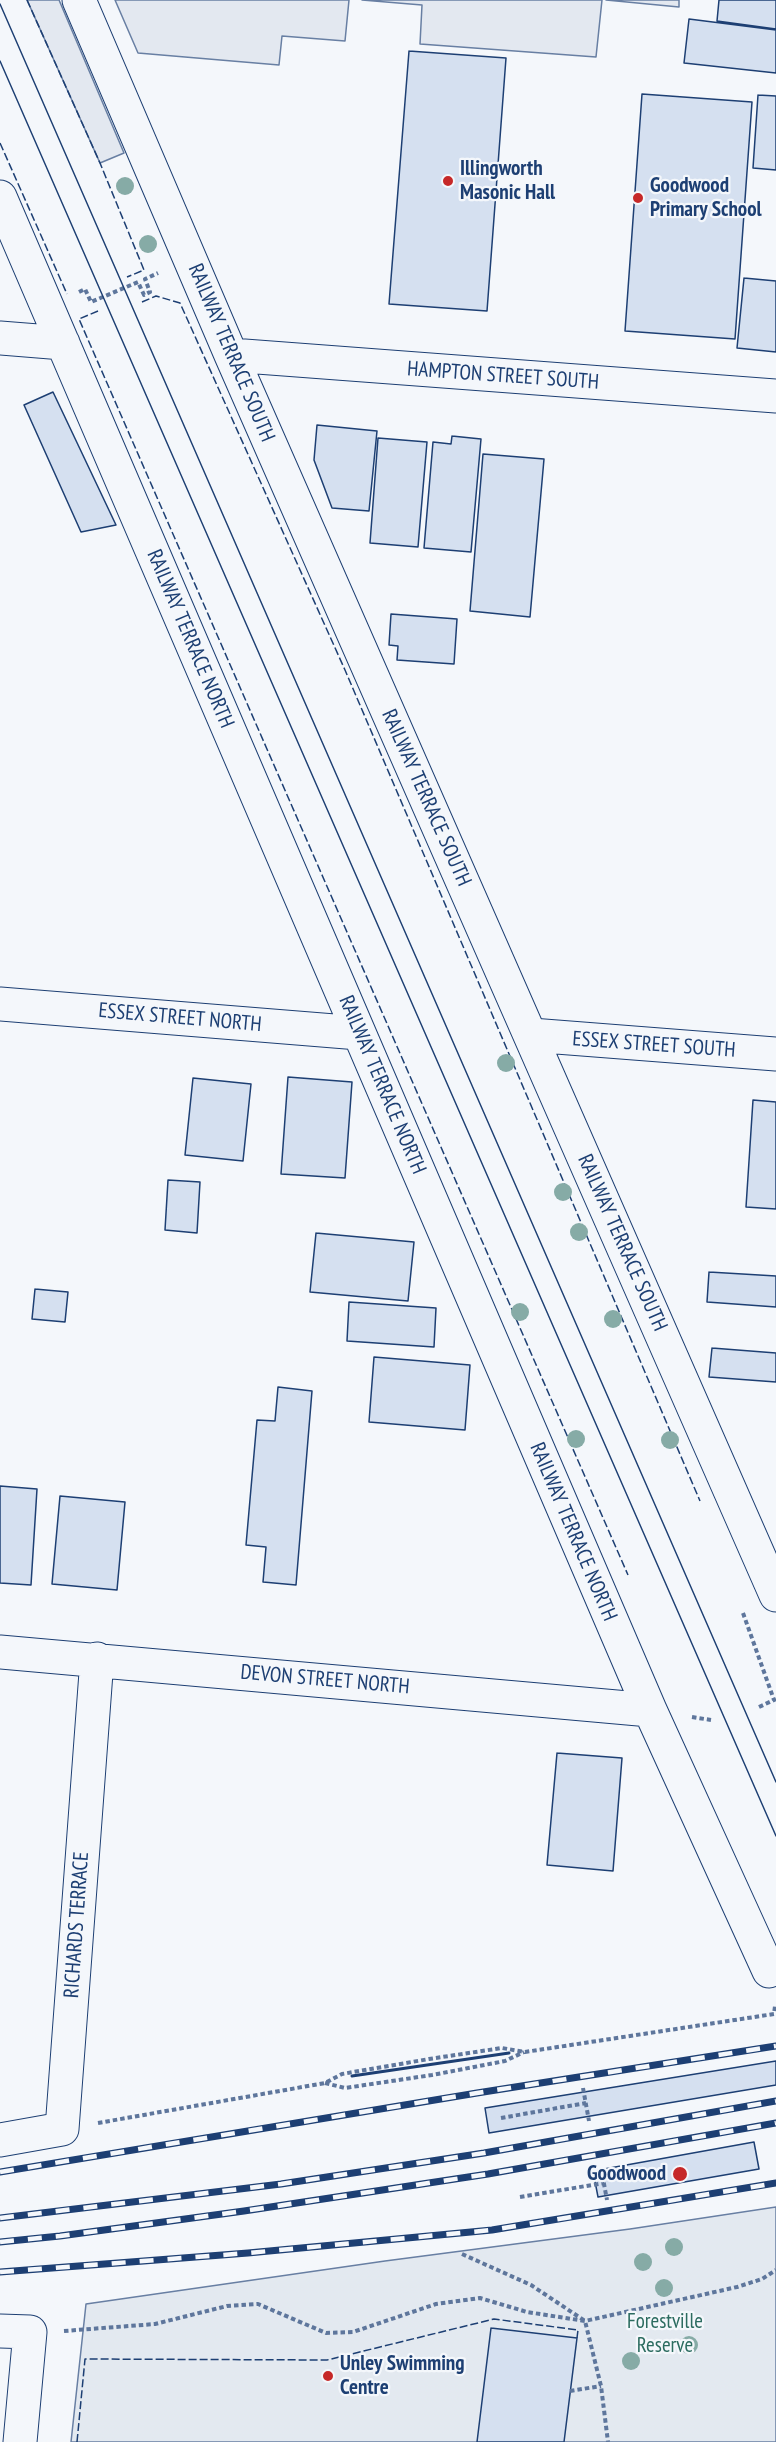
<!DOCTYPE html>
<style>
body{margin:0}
canvas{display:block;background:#f4f7fb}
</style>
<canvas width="776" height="2442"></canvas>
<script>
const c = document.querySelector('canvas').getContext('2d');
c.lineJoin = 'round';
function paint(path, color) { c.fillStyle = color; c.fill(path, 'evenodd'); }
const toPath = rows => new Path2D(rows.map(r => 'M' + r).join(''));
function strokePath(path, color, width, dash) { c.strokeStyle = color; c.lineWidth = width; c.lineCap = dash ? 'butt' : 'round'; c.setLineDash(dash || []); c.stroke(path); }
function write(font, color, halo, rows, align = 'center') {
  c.font = font + ' "PT Sans Narrow",sans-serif'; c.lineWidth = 4.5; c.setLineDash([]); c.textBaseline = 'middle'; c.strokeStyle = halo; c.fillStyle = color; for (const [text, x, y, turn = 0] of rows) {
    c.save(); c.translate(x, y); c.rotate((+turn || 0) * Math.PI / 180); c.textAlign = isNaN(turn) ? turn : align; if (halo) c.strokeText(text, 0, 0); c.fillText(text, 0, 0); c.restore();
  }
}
const green = toPath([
 [776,2207,776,2442,71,2442,86,2304,385,2261,630,2229,776,2207]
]);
const parking = toPath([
 [27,0,59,0,124,153,100,163,27,0],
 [115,0,349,0,345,41,282,36,279,65,138,53,115,0],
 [362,0,602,0,596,57,420,44,422,5,362,0],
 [606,0,679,0,679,7,606,0]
]);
const building = toPath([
 [719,0,776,0,776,29,717,21,719,0],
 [689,19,776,30,776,73,684,63,689,19],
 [409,51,506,58,487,311,389,304,409,51],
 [642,94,752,102,735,339,625,331,642,94],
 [758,95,776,96,776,170,753,168,758,95],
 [744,278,776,281,776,352,737,348,744,278],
 [53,392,116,525,81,532,24,405,53,392],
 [317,425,377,431,369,511,332,508,314,460,317,425],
 [452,436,481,439,471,552,424,548,433,442,451,444,452,436],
 [378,438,427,442,418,547,370,543,378,438],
 [483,454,544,459,530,617,470,611,483,454],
 [391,614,457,619,454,664,397,660,398,646,389,645,391,614],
 [288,1077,352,1082,345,1178,281,1174,288,1077],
 [193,1078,251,1084,243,1161,185,1155,193,1078],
 [753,1100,776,1102,776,1209,746,1207,753,1100],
 [168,1180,200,1182,197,1233,165,1230,168,1180],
 [316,1233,414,1242,408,1301,310,1292,316,1233],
 [709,1272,776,1276,776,1307,707,1302,709,1272],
 [35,1289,68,1292,65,1322,32,1319,35,1289],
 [349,1302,436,1308,434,1347,347,1341,349,1302],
 [712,1348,776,1353,776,1382,709,1377,712,1348],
 [374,1357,470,1365,465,1430,369,1422,374,1357],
 [278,1387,312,1391,296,1585,263,1582,266,1547,246,1545,257,1420,275,1421,278,1387],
 [0,1486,37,1489,31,1585,0,1583,0,1486],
 [60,1496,125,1502,117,1590,52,1584,60,1496],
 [557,1753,622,1758,613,1871,547,1865,557,1753],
 [776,2061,776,2085,489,2133,485,2108,776,2061],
 [754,2142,759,2169,598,2197,593,2171,754,2142],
 [491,2328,577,2338,564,2442,477,2442,491,2328]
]);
const path = toPath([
 [79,292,85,289,91,302,138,282,144,295,150,292,145,279,158,273],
 [743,1613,774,1700],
 [759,1707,776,1699],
 [692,1717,711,1720],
 [325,2083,345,2088,432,2075,505,2061,524,2052],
 [583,2088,589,2121],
 [501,2118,586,2103],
 [98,2123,325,2083,342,2074,429,2059,502,2048,525,2052,774,2014,775,2006],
 [601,2168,607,2200],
 [520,2197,604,2183],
 [462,2254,531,2285,585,2321,601,2386,608,2442],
 [64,2331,155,2324,227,2306,258,2304,326,2333,353,2332,436,2304,480,2298,527,2312,585,2321,737,2287,762,2279,776,2270],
 [570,2391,601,2386]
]);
const street = toPath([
 [79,0,231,355,776,1595],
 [0,197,650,1710,769,1971],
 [0,338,63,343],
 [231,355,776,396],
 [0,1004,359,1033],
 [531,1035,776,1054],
 [0,1652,650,1710],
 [0,2140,62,2129,97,1659],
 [0,2331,30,2332,20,2442]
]);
const tram = toPath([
 [0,4,776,1782],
 [0,61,776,1836]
]);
const rail = toPath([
 [0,2172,477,2093,776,2046],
 [0,2218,281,2184,484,2153,776,2101],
 [0,2242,60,2236,244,2211,488,2174,776,2123],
 [0,2272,248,2253,492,2230,776,2183]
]);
const fence = toPath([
 [27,0,100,163,144,270,127,277],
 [0,143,67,294],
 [142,302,156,296,180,303,345,670,700,1501],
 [98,311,79,319,628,1575],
 [77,2442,85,2359,327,2360,494,2319,578,2330,577,2338]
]);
const wall = toPath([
 [352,2076,509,2053]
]);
const trees = [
 [125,186],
 [148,244],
 [506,1063],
 [563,1192],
 [579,1232],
 [520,1312],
 [613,1319],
 [576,1439],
 [670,1440],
 [674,2247],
 [643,2262],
 [664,2288],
 [689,2345],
 [631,2361]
];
const markers = [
 [448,181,6,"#c62828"],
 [638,198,6,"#c62828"],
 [680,2174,8,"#c62828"],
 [328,2376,6,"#c62828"]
];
const poiNames = [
 ["Illingworth",460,169],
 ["Masonic Hall",460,193],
 ["Goodwood",650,186],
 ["Primary School",650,210],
 ["Goodwood",666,2174,"right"],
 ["Unley Swimming",340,2364],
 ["Centre",340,2388]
];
const streetNames = [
 ["RAILWAY TERRACE SOUTH",231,353,67],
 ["HAMPTON STREET SOUTH",503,376,4],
 ["RAILWAY TERRACE NORTH",190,639,67],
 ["RAILWAY TERRACE SOUTH",426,798,66],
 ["ESSEX STREET NORTH",180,1018,5],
 ["ESSEX STREET SOUTH",654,1045,4],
 ["RAILWAY TERRACE NORTH",382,1085,67],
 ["RAILWAY TERRACE SOUTH",622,1243,66],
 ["RAILWAY TERRACE NORTH",573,1532,67],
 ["DEVON STREET NORTH",325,1680,5],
 ["RICHARDS TERRACE",77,1925,-86]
];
const parkNames = [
 ["Forestville",665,2322],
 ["Reserve",665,2346]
];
paint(green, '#e3e9f0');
strokePath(green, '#687fa3', 1.5);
paint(parking, '#e3e8f0');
strokePath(parking, '#687fa3', 1.5);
paint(building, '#d5e0f0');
strokePath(building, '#1d3f73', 1.5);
strokePath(street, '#1d3f73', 35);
strokePath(path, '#5e769c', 4, [4.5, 3]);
strokePath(street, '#f4f7fb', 33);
strokePath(tram, '#1d3f73', 1.5);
strokePath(rail, '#1d3f73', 7);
strokePath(rail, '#f4f7fb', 4.5, [14]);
strokePath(fence, '#1d3f73', 1.5, [8, 3]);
strokePath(wall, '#1d3f73', 3);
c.fillStyle = '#86aba6';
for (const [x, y] of trees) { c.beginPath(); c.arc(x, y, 9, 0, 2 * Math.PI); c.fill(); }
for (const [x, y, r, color] of markers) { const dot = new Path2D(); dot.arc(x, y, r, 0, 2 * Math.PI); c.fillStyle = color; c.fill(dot); strokePath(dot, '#f4f7fb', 2); }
write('bold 21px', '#1d3f73', '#f4f7fb', poiNames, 'left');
write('21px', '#1d3f73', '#f4f7fb', streetNames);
write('21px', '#2c6c60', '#f4f7fb', parkNames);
</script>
